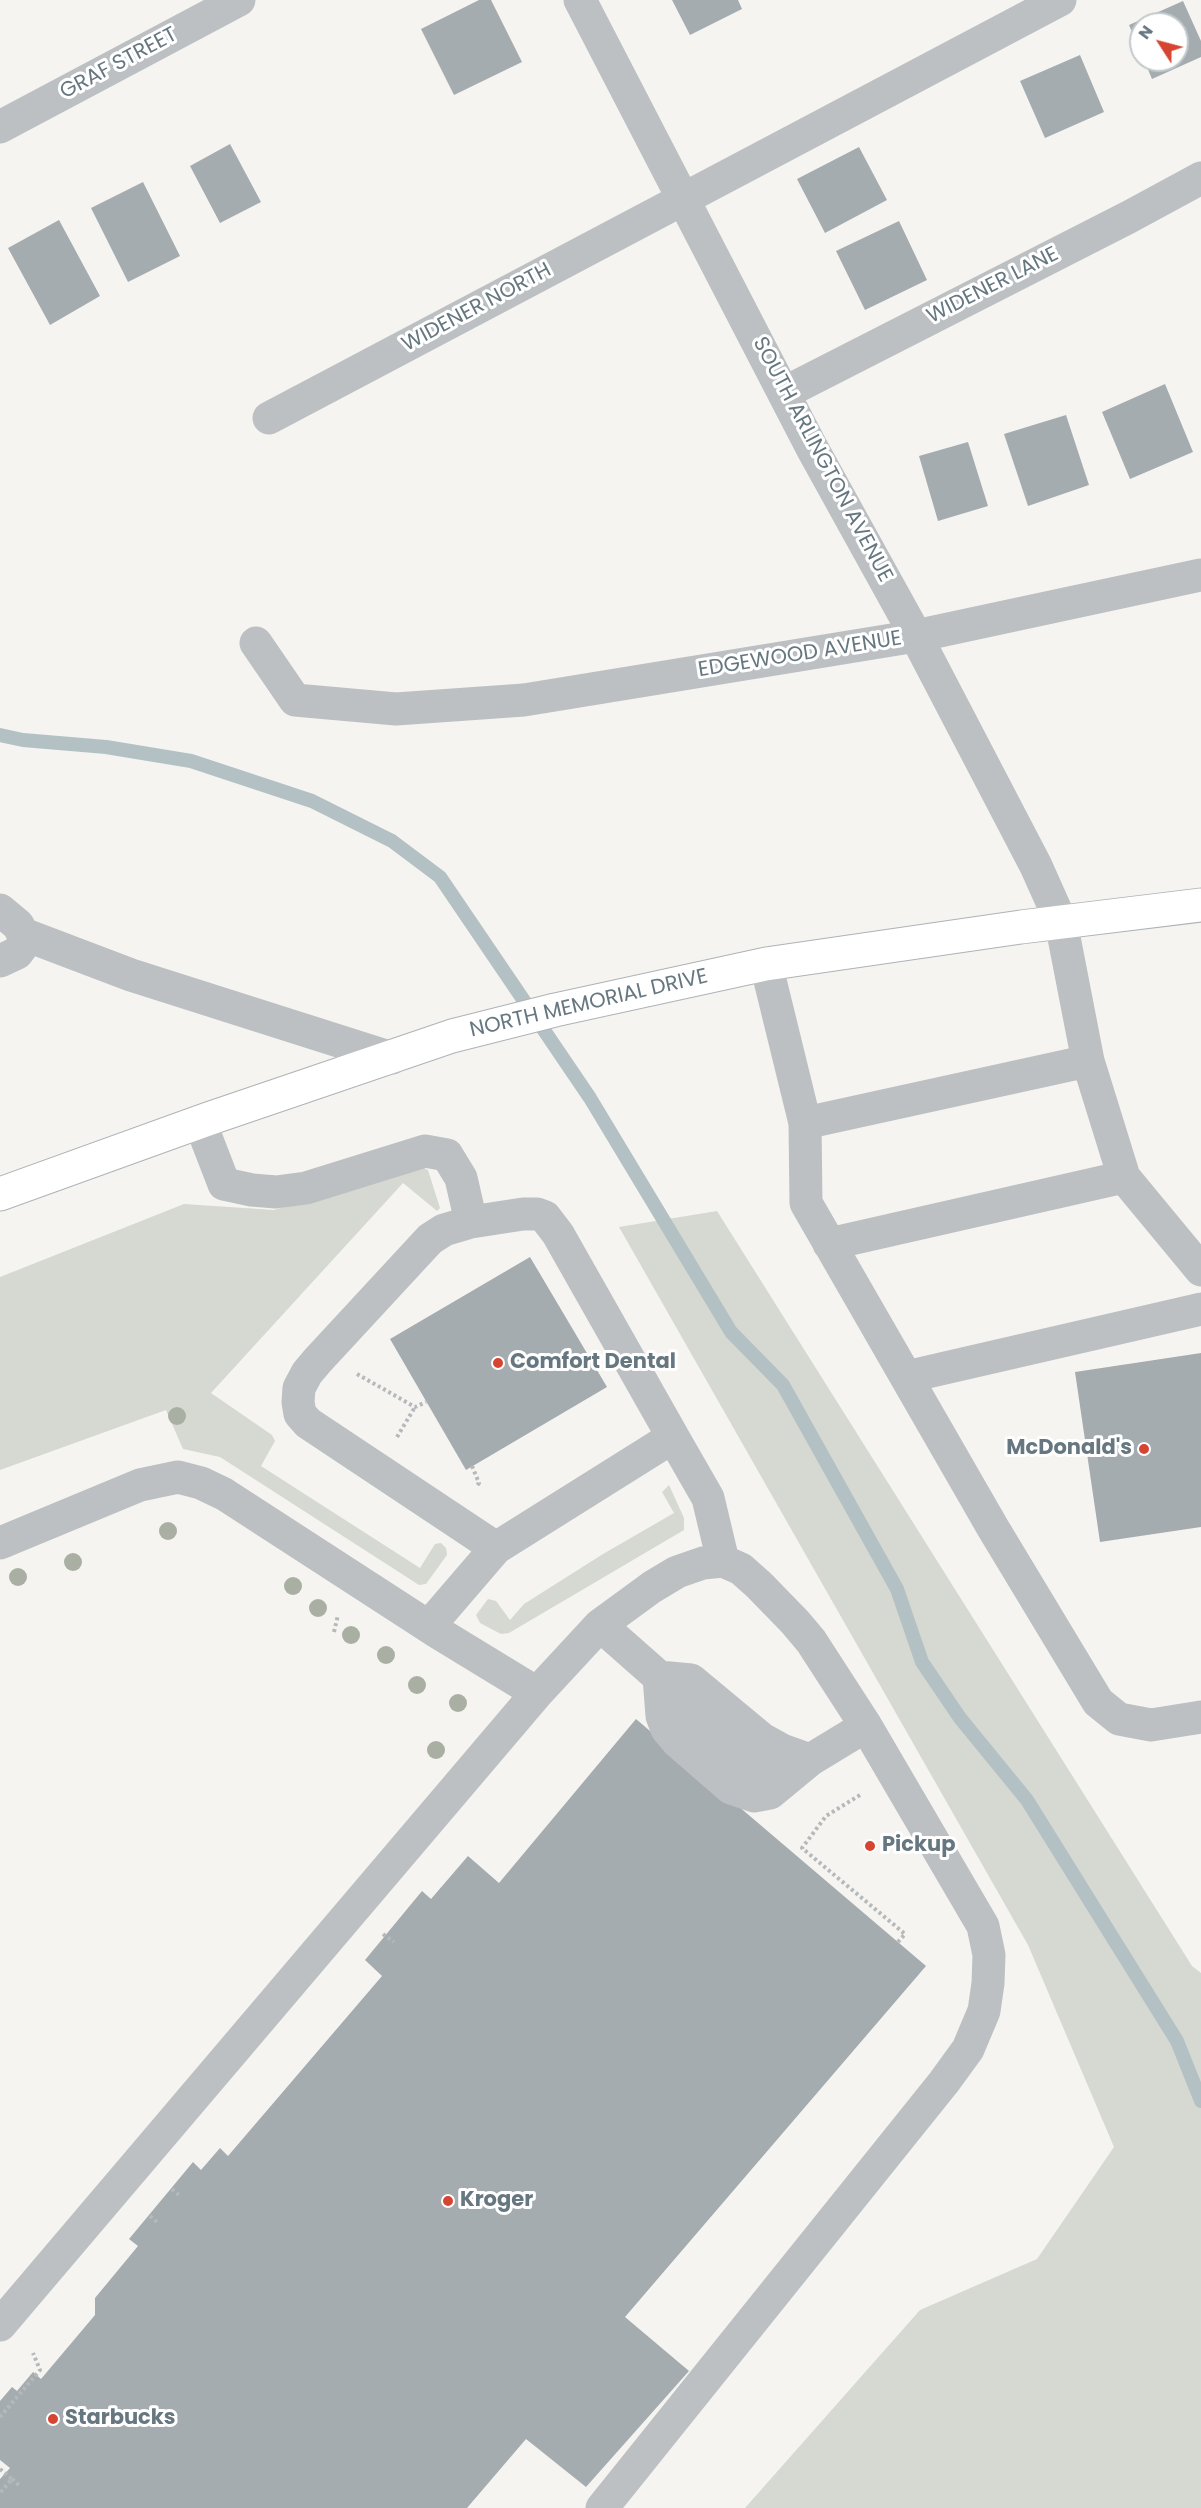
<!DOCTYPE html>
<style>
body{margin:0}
#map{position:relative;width:1201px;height:2508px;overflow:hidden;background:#f5f4f1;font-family:Poppins,sans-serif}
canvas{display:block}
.north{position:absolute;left:1129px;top:12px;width:60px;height:60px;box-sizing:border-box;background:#fff;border:2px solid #c2c9cc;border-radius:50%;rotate:306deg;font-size:16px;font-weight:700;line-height:24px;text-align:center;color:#667780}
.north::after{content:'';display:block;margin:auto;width:21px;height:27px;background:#d64531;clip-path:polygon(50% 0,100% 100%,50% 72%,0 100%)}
</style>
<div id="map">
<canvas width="1201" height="2508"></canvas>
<div class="north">N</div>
</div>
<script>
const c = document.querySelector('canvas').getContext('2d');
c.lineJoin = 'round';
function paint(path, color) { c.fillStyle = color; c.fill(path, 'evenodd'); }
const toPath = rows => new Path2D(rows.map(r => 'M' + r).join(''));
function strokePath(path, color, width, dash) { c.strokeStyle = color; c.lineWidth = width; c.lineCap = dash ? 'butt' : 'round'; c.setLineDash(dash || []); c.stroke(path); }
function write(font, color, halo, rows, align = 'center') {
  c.font = font + ' Poppins,sans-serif'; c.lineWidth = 6; c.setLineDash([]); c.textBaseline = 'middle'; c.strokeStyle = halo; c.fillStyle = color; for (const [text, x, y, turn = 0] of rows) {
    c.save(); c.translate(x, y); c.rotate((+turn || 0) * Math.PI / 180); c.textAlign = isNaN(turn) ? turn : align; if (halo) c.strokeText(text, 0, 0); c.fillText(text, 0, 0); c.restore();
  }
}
const green = toPath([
 [420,1166,428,1170,440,1208,437,1211,403,1183,211,1393,272,1435,275,1441,261,1466,420,1568,435,1544,441,1543,446,1548,447,1555,426,1584,419,1585,220,1457,183,1449,166,1410,0,1470,0,1277,184,1204,274,1210],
 [717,1211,1192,1966,1201,1973,1201,2508,745,2508,920,2310,1037,2259,1114,2147,1028,1945,619,1227],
 [669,1485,684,1518,684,1530,509,1633,501,1634,480,1623,476,1615,488,1599,496,1601,510,1620,524,1604,603,1554,674,1513,662,1492]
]);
const stream = toPath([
 [0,735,23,740,106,747,191,761,312,801,392,841,440,877,590,1098,731,1332,783,1385,897,1589,922,1662,960,1718,1027,1800,1177,2041,1201,2101]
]);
const building = toPath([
 [479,0,491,0,522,62,454,95,421,29],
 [672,0,738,0,742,9,690,35],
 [1183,1,1201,41,1201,57,1152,79,1144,60,1177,60,1177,24,1141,24,1141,53,1129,25],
 [1080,55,1104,112,1045,138,1020,81],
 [230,144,261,202,220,223,190,166],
 [859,147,887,200,825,233,797,179],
 [143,182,180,256,128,282,91,208],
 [59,220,100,296,50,325,8,248],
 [899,221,927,280,865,310,836,251],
 [1165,384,1193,452,1130,479,1102,412],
 [1066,415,1089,485,1028,506,1004,434],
 [968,442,988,506,938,521,919,456],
 [530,1257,607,1387,466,1470,390,1339],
 [1201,1353,1201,1527,1100,1542,1075,1372],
 [636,1719,926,1966,625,2317,689,2371,586,2487,526,2439,467,2508,0,2508,0,2479,10,2468,0,2460,0,2401,12,2387,17,2391,33,2372,41,2379,95,2315,95,2298,138,2246,129,2239,193,2162,201,2170,220,2148,228,2156,382,1976,365,1960,422,1891,431,1899,468,1856,499,1883]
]);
const path = toPath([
 [357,1374,415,1407,426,1402],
 [397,1437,415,1407],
 [472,1466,479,1483,476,1487],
 [334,1632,338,1615],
 [860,1795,826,1816,802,1848,905,1934,898,1942],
 [383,1934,394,1942],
 [172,2189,180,2196],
 [150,2216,158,2223],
 [0,2417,40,2370,33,2353],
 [0,2469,12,2479,0,2493],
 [12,2479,21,2487]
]);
const minor = toPath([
 [580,0,812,448,916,636,1036,866,1061,922,1088,1061,805,1123,766,964],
 [0,127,239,0],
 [784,393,1129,217,1201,178],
 [269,418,1060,0],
 [256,643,295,700,396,709,524,700,916,636,1201,575],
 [0,910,18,925,23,934,23,945,17,953,0,961],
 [23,934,131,975,392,1058],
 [1088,1061,1124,1177,1201,1270],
 [200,1122,224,1184,252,1190,276,1192,306,1188,425,1151,447,1155,461,1178,471,1222],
 [805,1123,806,1203,993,1528,1098,1702,1119,1719,1151,1725,1201,1717],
 [829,1244,1124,1177],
 [906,1377,1201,1309],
 [0,1543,140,1485,178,1477,201,1483,224,1494,437,1632,537,1693,600,1625,652,1587,677,1572,703,1563,723,1561,708,1498,673,1437],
 [600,1625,659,1677,691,1680,762,1739,782,1750,810,1760,866,1726],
 [429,1626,496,1548,308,1423,300,1414,298,1402,299,1388,307,1373,318,1360,430,1239,444,1230,471,1222,523,1214,537,1214,545,1217,558,1234,673,1437,496,1548],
 [659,1677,662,1716,667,1729,678,1742,731,1788,754,1796,770,1793,810,1760],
 [659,1677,693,1722,758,1774,797,1764],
 [0,2325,537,1693],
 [602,2508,944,2082,968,2049,984,2011,988,1983,989,1955,983,1926,866,1726,811,1641,795,1622,759,1585,741,1569,723,1561]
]);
const major = toPath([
 [0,1194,208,1119,452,1036,555,1010,766,964,1021,927,1201,905]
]);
const trees = [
 [177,1416],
 [168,1531],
 [73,1562],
 [18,1577],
 [293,1586],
 [318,1608],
 [351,1635],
 [386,1655],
 [417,1685],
 [458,1703],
 [436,1750]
];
const markers = [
 [498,1363,6,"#d64531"],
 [1144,1449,6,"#d64531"],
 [870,1846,6,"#d64531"],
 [448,2201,6,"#d64531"],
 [53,2419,6,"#d64531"]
];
const streetNames = [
 ["GRAF STREET",119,64,-28],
 ["WIDENER LANE",993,286,-27],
 ["WIDENER NORTH",477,308,-28],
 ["SOUTH ARLINGTON AVENUE",822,460,62],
 ["EDGEWOOD AVENUE",800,655,-9],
 ["NORTH MEMORIAL DRIVE",589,1004,-13]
];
const poiNames = [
 ["Comfort Dental",510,1363],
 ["McDonald's",1132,1449,"right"],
 ["Pickup",882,1846],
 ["Kroger",460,2201],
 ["Starbucks",65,2419]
];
paint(green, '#d5d9d1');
strokePath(stream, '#b4c1c4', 14);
paint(building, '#a4acb0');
strokePath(major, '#adb3b6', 35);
strokePath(path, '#b6b9bb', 4, [3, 3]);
strokePath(minor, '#bcc0c3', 33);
strokePath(major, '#fff', 33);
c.fillStyle = '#a9b0a3';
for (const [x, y] of trees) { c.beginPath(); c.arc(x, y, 9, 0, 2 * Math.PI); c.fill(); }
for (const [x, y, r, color] of markers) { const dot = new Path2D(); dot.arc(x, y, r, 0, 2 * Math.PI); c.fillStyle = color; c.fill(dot); strokePath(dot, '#fff', 2); }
write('21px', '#667780', '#fff', streetNames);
write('bold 21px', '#667780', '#fff', poiNames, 'left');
</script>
